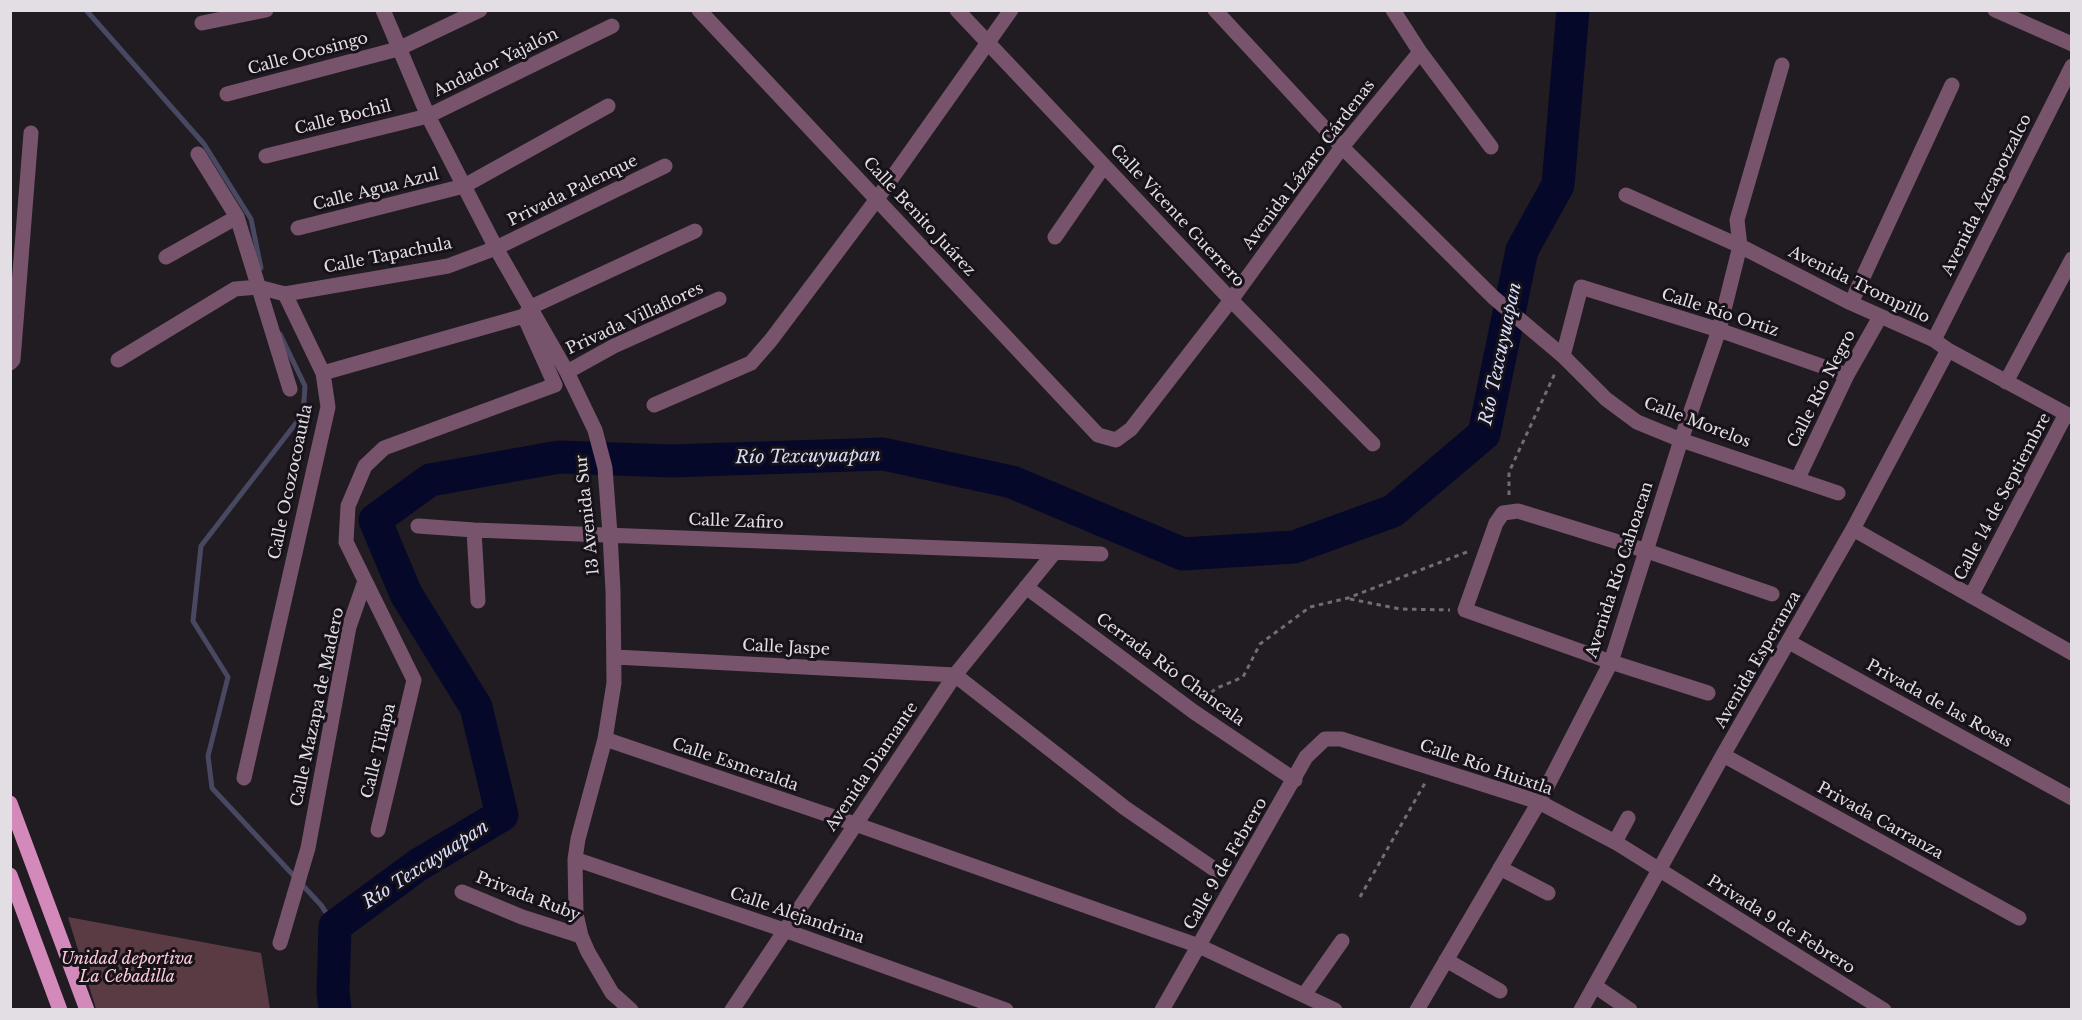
<!DOCTYPE html>
<meta charset="utf-8">
<style>
body{margin:0}
#map{position:relative;width:2082px;height:1020px;overflow:hidden;background:#211c22;font-family:"Libre Baskerville",serif}
canvas{display:block}
.frame{position:absolute;inset:0;border:12px solid #e2dee3;pointer-events:none}
</style>
<div id="map">
<canvas width="2082" height="1020"></canvas>
<div class="frame"></div>
</div>
<script>
const c = document.querySelector('canvas').getContext('2d');
c.lineJoin = 'round';
function paint(path, color) { c.fillStyle = color; c.fill(path, 'evenodd'); }
const toPath = rows => new Path2D(rows.map(r => 'M' + r).join(''));
function strokePath(path, color, width, dash) { c.strokeStyle = color; c.lineWidth = width; c.lineCap = dash ? 'butt' : 'round'; c.setLineDash(dash || []); c.stroke(path); }
function write(font, color, halo, rows, align = 'center') {
  c.font = font + ' "Libre Baskerville",serif'; c.lineWidth = 6; c.setLineDash([]); c.textBaseline = 'middle'; c.strokeStyle = halo; c.fillStyle = color; for (const [text, x, y, turn = 0] of rows) {
    c.save(); c.translate(x, y); c.rotate((+turn || 0) * Math.PI / 180); c.textAlign = isNaN(turn) ? turn : align; if (halo) c.strokeText(text, 0, 0); c.fillText(text, 0, 0); c.restore();
  }
}
const green = toPath([
 [68,917,261,953,270,1009,96,1009]
]);
const stream = toPath([
 [86,10,204,144,251,219,261,268],
 [280,334,305,386,303,414,201,546,193,621,228,677,208,756,212,788,321,905,335,926]
]);
const river = toPath([
 [335,1010,333,991,335,926,418,865,502,815,476,707,406,594,375,520,430,480,559,457,671,461,883,454,1012,482,1183,554,1294,547,1393,511,1484,434,1522,250,1558,185,1573,10]
]);
const path = toPath([
 [1509,495,1509,472,1556,371],
 [1350,599,1400,609,1450,610],
 [1205,699,1215,689,1243,677,1260,644,1310,607,1348,598,1467,552],
 [1360,897,1425,783]
]);
const minor = toPath([
 [383,10,428,116,464,186,496,248,567,372,595,430,605,468,610,534,613,591,614,683,605,739,578,839,575,859,576,914,581,936,588,952,612,993,631,1010],
 [699,10,1098,435,1116,440,1131,429,1231,300,1342,147,1420,52],
 [957,10,1231,300,1373,444],
 [1215,10,1342,147,1493,297,1563,356,1606,399,1637,422,1681,440,1838,493],
 [1393,10,1420,52,1491,147],
 [1995,10,2072,44],
 [202,23,266,10],
 [227,94,398,49,480,10],
 [198,154,237,217,290,389],
 [266,156,428,116,612,26],
 [1626,195,1740,246,1851,303,1934,340,1948,350,2072,417],
 [298,228,464,186,608,106],
 [1055,237,1104,166],
 [166,257,237,217],
 [1851,303,1952,85],
 [1934,340,2072,66],
 [1563,356,1581,287,1719,330,1847,375],
 [118,360,235,289,258,287,285,294,448,266,496,248,665,166],
 [10,363,13,360,31,133],
 [567,372,614,346,719,299],
 [323,373,524,316,531,307,695,231],
 [2006,382,2072,259],
 [654,405,751,363,771,340,877,199,1011,10],
 [1798,478,1847,375,1880,317],
 [418,526,474,530,1101,554],
 [1853,529,2072,653],
 [474,530,478,601],
 [1026,587,1194,712,1295,780],
 [1971,596,2066,414],
 [1789,642,2072,798],
 [615,657,955,675,1125,808,1217,871],
 [1708,693,1611,662,1465,610,1496,523,1503,513,1518,511,1647,551,1772,594],
 [605,739,855,824,1199,946,1335,1010],
 [1723,755,2019,918],
 [244,778,328,407,323,373,285,294],
 [378,830,414,680,346,542,348,506,365,466,384,448,555,385,524,316],
 [1615,842,1628,818],
 [575,859,784,930,1006,1010],
 [1500,868,1548,893],
 [462,892,522,917,581,936],
 [280,943,308,848,349,627,365,581],
 [1446,960,1500,991],
 [1595,986,1630,1010],
 [1304,995,1342,941],
 [732,1010,955,675,1054,553],
 [1162,1010,1306,757,1325,739,1341,739,1539,802,1615,842,1884,1010],
 [1417,1010,1539,802,1611,662,1681,440,1719,330,1740,246,1737,220,1782,65],
 [1581,1010,1723,755,1853,529,1948,350]
]);
const major = toPath([
 [10,803,87,1010],
 [10,875,60,1010]
]);
const streetNames = [
 ["Calle Ocosingo",308,54,-15],
 ["Andador Yajalón",496,63,-26],
 ["Calle Bochil",343,118,-14],
 ["Avenida Lázaro Cárdenas",1309,165,-53],
 ["Calle Agua Azul",376,190,-14],
 ["Privada Palenque",573,191,-26],
 ["Avenida Azcapotzalco",1987,195,-63],
 ["Calle Vicente Guerrero",1177,216,47],
 ["Calle Benito Juárez",919,217,47],
 ["Calle Tapachula",388,256,-11],
 ["Avenida Trompillo",1859,285,26],
 ["Calle Río Ortiz",1720,313,18],
 ["Privada Villaflores",635,319,-25],
 ["Calle Río Negro",1822,389,-63],
 ["Calle Morelos",1697,423,21],
 ["Calle Ocozocoautla",291,482,-78],
 ["Calle 14 de Septiembre",2003,497,-62],
 ["13 Avenida Sur",588,515,-96],
 ["Calle Zafiro",736,522,2],
 ["Avenida Río Cahoacan",1620,570,-72],
 ["Calle Jaspe",786,648,3],
 ["Avenida Esperanza",1758,660,-60],
 ["Cerrada Río Chancala",1170,670,36],
 ["Privada de las Rosas",1939,704,29],
 ["Calle Mazapa de Madero",318,707,-78],
 ["Calle Tilapa",379,751,-76],
 ["Calle Esmeralda",735,765,19],
 ["Avenida Diamante",872,767,-56],
 ["Calle Río Huixtla",1486,768,19],
 ["Privada Carranza",1880,821,29],
 ["Calle 9 de Febrero",1226,864,-60],
 ["Privada Ruby",528,897,21],
 ["Calle Alejandrina",797,916,19],
 ["Privada 9 de Febrero",1781,925,32]
];
const parkNames = [
 ["Unidad deportiva",127,959],
 ["La Cebadilla",127,977]
];
const waterNames = [
 ["Río Texcuyuapan",1501,354,-78],
 ["Río Texcuyuapan",808,457,-1],
 ["Río Texcuyuapan",426,865,-33]
];
paint(green, '#5a3b43');
strokePath(stream, '#484862', 5);
strokePath(river, '#06082a', 33);
strokePath(path, '#726d73', 3, [4.5, 4.5]);
strokePath(minor, '#77546b', 15);
strokePath(major, '#d38abb', 15);
write('16px', '#e2dee3', '#171219', streetNames);
write('italic 16px', '#ffcdd9', '#171219', parkNames);
write('italic 18px', '#d6defa', '#171219', waterNames);
</script>
